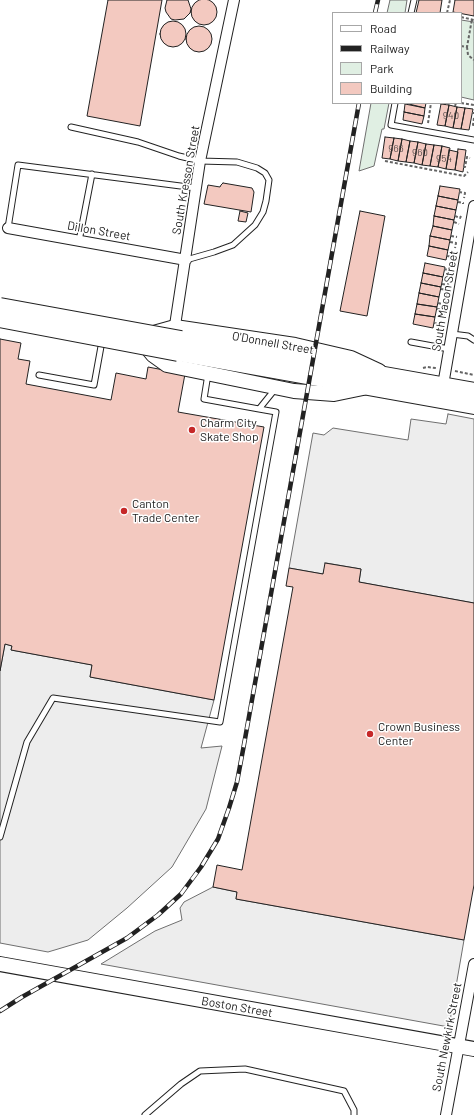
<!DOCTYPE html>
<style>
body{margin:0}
#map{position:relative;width:474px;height:1115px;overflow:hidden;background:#fff;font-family:Barlow,sans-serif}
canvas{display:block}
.legend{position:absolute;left:332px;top:12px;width:130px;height:92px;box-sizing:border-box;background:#fff;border:1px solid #a7a7a7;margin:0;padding:5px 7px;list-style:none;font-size:12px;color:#222}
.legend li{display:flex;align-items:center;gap:8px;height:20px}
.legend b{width:20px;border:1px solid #a7a7a7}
</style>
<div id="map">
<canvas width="474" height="1115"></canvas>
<ul class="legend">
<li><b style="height:5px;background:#fff"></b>Road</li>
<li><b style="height:5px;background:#222"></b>Railway</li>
<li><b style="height:11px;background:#e0efe3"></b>Park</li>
<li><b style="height:11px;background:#f3c9c0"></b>Building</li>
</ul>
</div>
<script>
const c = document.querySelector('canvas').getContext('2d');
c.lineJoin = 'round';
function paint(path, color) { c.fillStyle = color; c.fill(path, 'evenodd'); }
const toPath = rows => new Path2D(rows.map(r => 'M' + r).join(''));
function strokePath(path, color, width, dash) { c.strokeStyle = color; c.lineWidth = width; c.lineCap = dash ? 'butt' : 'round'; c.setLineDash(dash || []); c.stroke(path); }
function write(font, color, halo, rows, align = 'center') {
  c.font = font + ' Barlow,sans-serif'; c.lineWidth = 3; c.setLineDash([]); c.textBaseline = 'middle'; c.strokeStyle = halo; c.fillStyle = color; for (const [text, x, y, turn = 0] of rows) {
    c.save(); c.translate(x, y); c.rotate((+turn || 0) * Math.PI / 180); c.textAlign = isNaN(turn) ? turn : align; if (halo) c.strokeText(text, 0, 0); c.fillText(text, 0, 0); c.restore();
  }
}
const green = toPath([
 [390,0,407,0,405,13,387,13,390,0],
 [461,20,474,22,474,100,461,97,461,20],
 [371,103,389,103,384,129,382,129,374,166,359,171,371,103]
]);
const parking = toPath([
 [448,414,474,419,474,603,359,582,361,569,326,563,323,574,289,568,313,433,324,435,333,428,408,440,411,419,446,424,448,414],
 [5,644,12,646,11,650,92,665,90,677,214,700,201,748,222,746,206,809,172,867,127,908,88,940,48,952,0,943,0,671,5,644],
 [213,887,237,892,236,899,464,940,449,1027,101,964,155,931,182,920,180,908,184,902,213,887]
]);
const building = toPath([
 '191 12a13 13 0 1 1 26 0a13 13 0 1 1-26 0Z',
 [108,0,162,0,140,126,87,116,108,0],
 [167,0,188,0,191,9,190,13,184,19,175,20,171,19,166,12,165,8,167,0],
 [419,0,442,0,440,13,416,13,419,0],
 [455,0,474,0,474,16,453,12,455,0],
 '160 34a13 13 0 1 1 26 0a13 13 0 1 1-26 0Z',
 '186 39a13 13 0 1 1 26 0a13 13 0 1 1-26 0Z',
 [405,103,426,103,425,108,405,103],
 [405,104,425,108,424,116,404,112,405,104],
 [441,104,449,105,445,126,437,125,441,104],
 [449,105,457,107,453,128,445,126,449,105],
 [457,107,465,108,461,129,453,128,457,107],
 [465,108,473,109,469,130,461,129,465,108],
 [404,112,424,116,422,124,403,120,404,112],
 [385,137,394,138,390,159,382,158,385,137],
 [394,138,402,139,398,161,390,159,394,138],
 [402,139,410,141,406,162,398,161,402,139],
 [410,141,418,142,414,163,406,162,410,141],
 [418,142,426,144,422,165,414,163,418,142],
 [426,144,434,145,430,166,422,165,426,144],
 [434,145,442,146,438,167,430,166,434,145],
 [442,146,450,148,446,169,438,167,442,146],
 [458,149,466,150,463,172,455,170,458,149],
 [449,150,458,152,455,170,446,169,449,150],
 [223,183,252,188,254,192,251,212,204,204,208,185,220,187,221,185,223,183],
 [440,186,460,189,458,200,438,196,440,186],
 [438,196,458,200,456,210,436,206,438,196],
 [436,206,456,210,454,220,434,216,436,206],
 [240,211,248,213,246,222,238,221,240,211],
 [360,211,385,216,367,316,340,311,360,211],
 [434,216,454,220,452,230,433,226,434,216],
 [433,226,452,230,450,240,430,236,433,226],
 [430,236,450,240,448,250,429,246,430,236],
 [429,246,448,250,446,260,427,256,429,246],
 [425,263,445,267,443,277,423,273,425,263],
 [423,273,443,277,441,287,421,283,423,273],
 [421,283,441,287,439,297,419,293,421,283],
 [419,293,439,297,437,307,417,304,419,293],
 [417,304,437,307,435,317,415,314,417,304],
 [415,314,435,317,433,328,413,324,415,314],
 [0,339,21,343,18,359,30,361,26,384,111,400,116,373,146,379,148,367,185,374,178,412,264,427,214,700,90,677,92,665,11,650,12,646,5,644,0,671,0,339],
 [325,563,361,569,359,582,474,603,474,885,464,940,236,899,237,892,213,887,217,865,242,870,293,587,286,586,289,568,323,574,325,563]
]);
const path = toPath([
 [447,13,450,0],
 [461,17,474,20],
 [461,46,467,47,472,19],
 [467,47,468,55,474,60],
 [461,103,474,105],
 [447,105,447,103],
 [455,106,456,103],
 [472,113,474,113],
 [474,118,473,125,474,125],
 [428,123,431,103],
 [385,161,464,176,468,172],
 [463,167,465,167,467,157,470,158],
 [459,192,465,193,464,198],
 [458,202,463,203,463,204],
 [455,216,460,218,461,216],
 [454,222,459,224],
 [451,236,457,237],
 [450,242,456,243,455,248],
 [447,256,453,257,454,254],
 [444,269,451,271,450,275],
 [442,284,448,285,449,281],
 [441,289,447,290,446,296],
 [438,303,445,305,446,301],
 [437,309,444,310,443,316],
 [434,323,441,325,442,321],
 [423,368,427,367,436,368],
 [455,371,474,375]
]);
const lane = toPath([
 [411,13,414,0],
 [395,103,391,125,474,140],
 [71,127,138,142,179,156,200,161,237,162,257,168,265,173,269,180,266,201,263,212,255,225,233,245,214,252,186,260],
 [8,228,18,165,196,188],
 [79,241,92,174],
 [452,334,468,336,474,340],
 [411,342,449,349],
 [208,374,204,399,259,409,276,388],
 [39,375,94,385,102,341],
 [0,837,27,742,53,698,220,722,276,412,259,409],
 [145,1115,181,1084,200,1071,245,1069,344,1091,354,1110,354,1115]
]);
const street = toPath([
 [8,228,186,260],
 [174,332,200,161,234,0],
 [442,391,474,206],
 [446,1115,474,964]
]);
const secondary = toPath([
 [150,334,175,327,295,345,351,358,379,371],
 [144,344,153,355,167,365,294,391,334,394,363,388],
 [0,964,474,1049]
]);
const primary = toPath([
 [181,339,474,391],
 [178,353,474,406]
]);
const rail = toPath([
 [375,13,378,0],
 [0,1011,22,997,127,938,158,915,181,894,201,867,218,839,229,808,237,782,243,750,359,103]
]);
const primaryBridge = toPath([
 [0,306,181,339],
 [0,319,178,353]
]);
const markers = [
 [192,430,4,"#c62828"],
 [124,511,4,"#c62828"],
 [370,734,4,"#c62828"]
];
const numberNames = [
 ["940",451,116],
 ["966",396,149],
 ["960",420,153],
 ["954",444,159]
];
const streetNames = [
 ["South Kresson Street",186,180,-80],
 ["Dillon Street",99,231,10],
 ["South Macon Street",445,301,-80],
 ["O'Donnell Street",273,343,10],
 ["Boston Street",237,1007,10],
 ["South Newkirk Street",447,1037,-79]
];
const poiNames = [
 ["Charm City",200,423],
 ["Skate Shop",200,437],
 ["Canton",132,504],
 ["Trade Center",132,518],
 ["Crown Business",378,727],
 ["Center",378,741]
];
paint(green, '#e0efe3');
strokePath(green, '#6f6f6f', 1);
paint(parking, '#ededed');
strokePath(parking, '#6f6f6f', 1);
paint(building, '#f3c9c0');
strokePath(building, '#222', 1);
strokePath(lane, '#222', 7);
strokePath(street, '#222', 12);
strokePath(secondary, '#222', 16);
strokePath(primary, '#222', 18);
strokePath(path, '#646464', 2, [3, 2]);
strokePath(lane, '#fff', 5);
strokePath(street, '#fff', 10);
strokePath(secondary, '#fff', 14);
strokePath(primary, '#fff', 16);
strokePath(rail, '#222', 4.5);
strokePath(rail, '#fff', 3, [9]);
strokePath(primaryBridge, '#222', 18, []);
strokePath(primaryBridge, '#fff', 16);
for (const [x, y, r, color] of markers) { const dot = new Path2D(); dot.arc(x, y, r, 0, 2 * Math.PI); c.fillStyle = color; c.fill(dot); strokePath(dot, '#fff', 1.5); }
write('10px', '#564c4a', null, numberNames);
write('12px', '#222', '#fff', streetNames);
write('12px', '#222', '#fff', poiNames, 'left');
</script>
